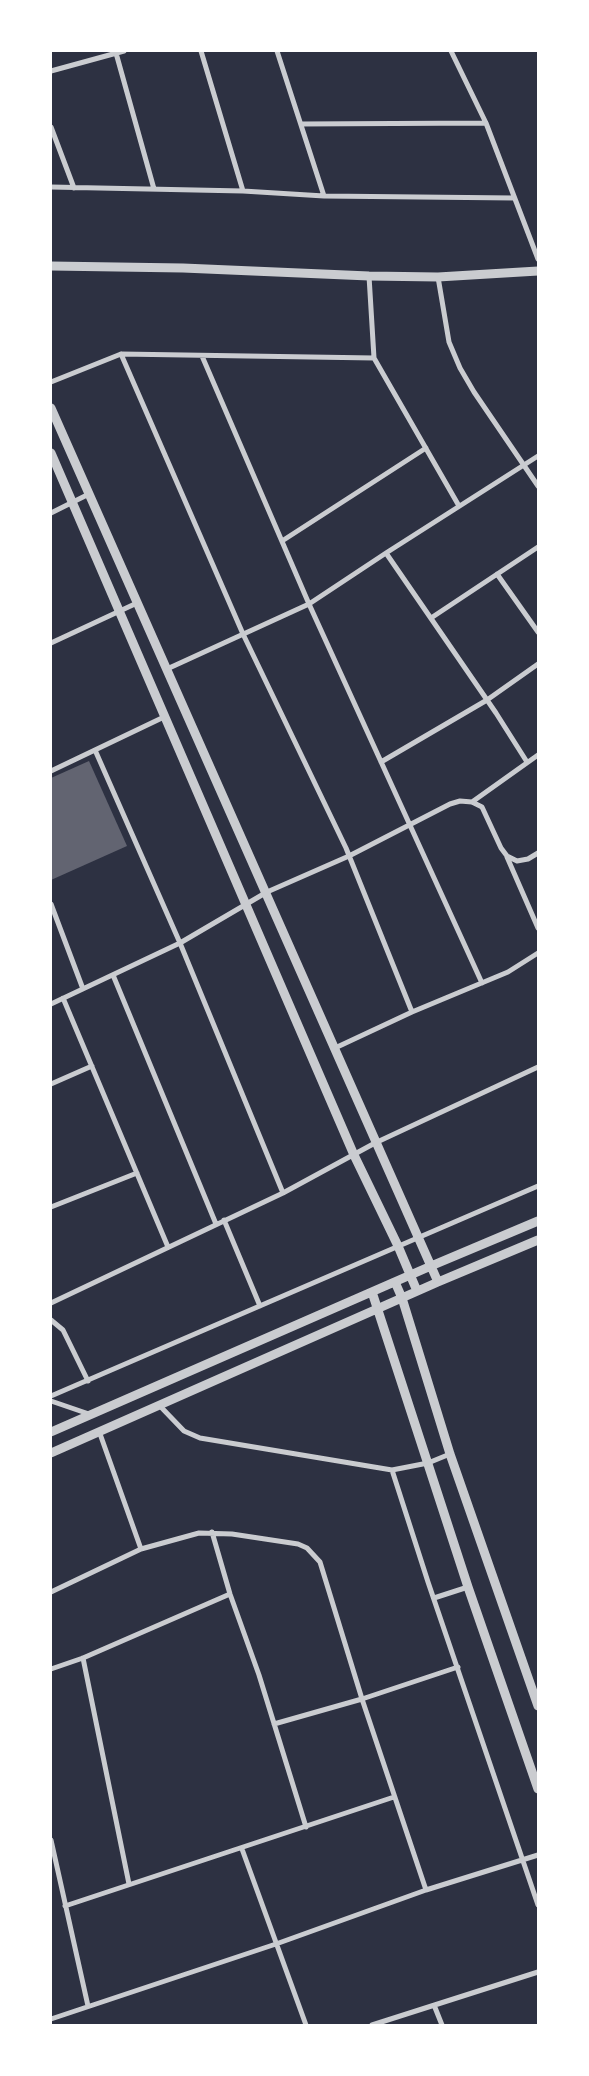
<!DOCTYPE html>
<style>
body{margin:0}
#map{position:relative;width:589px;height:2076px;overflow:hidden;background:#2d3142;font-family:Raleway,sans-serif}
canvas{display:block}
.frame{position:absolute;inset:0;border:52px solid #fff;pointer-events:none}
</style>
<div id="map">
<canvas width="589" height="2076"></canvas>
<div class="frame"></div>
</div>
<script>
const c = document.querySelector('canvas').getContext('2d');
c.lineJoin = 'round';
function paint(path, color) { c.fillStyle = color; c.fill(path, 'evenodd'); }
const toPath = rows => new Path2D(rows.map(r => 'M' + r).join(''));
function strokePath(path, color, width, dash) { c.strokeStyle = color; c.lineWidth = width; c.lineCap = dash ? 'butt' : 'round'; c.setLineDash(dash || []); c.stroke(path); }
const building = toPath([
 [89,761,127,846,51,880,51,778]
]);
const minor = toPath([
 [201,51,243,191],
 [277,51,324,196],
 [451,51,486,123,538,259],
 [116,53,154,189],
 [51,71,124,51],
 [301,124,486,123],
 [51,127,74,188],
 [51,187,243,191,324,196,514,198],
 [369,276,374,358,121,354,243,634,346,848,412,1012],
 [438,277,449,342,460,368,474,392,538,486],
 [202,356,309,604,482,983],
 [374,358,459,506],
 [51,382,121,354],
 [51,513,89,494],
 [282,541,426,448],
 [386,553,496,713,527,762],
 [497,574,538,632],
 [431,618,538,547],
 [51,643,137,603],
 [167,669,309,604,386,553,538,456],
 [95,750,180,943,283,1193],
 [381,762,487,700,538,664],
 [51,771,164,717],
 [472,802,538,755],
 [507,857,538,928],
 [51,904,83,989],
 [113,975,216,1224],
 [63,998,168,1247],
 [51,1004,180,943,267,892,349,856,450,804,460,801,472,802,482,807,501,848,507,856,517,861,528,859,538,853],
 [335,1048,412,1012,508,972,538,953],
 [51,1084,92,1066],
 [51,1207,137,1173],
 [224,1220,260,1306],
 [51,1303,283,1193,375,1143,538,1067],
 [51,1320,63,1330,88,1381],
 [51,1396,538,1186],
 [51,1401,89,1414],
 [159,1405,184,1431,200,1438,392,1470,428,1463,450,1454],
 [99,1431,141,1549],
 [392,1470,428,1582,538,1905],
 [212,1532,230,1594,259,1675,306,1827],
 [51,1592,141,1549,199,1533,232,1534,298,1544,307,1548,320,1562,362,1699,426,1890],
 [434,1598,468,1587],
 [83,1658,129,1884],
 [51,1669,83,1658,230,1594],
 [274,1724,362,1699,458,1667],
 [51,1840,88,2006],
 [242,1849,306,2025],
 [65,1906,394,1797],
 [434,2005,442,2025],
 [51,2019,276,1944,426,1890,538,1855],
 [372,2025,538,1972]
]);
const tertiary = toPath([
 [51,266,183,268,369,276,438,277,538,271],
 [51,408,438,1282],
 [51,453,354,1155,398,1246,417,1291],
 [395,1282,402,1298,450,1454,538,1706],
 [372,1292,468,1587,538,1789],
 [51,1432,431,1266,538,1221],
 [51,1453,438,1282,538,1240]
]);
paint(building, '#626471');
strokePath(minor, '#caccd0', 5);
strokePath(tertiary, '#caccd0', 9);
</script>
